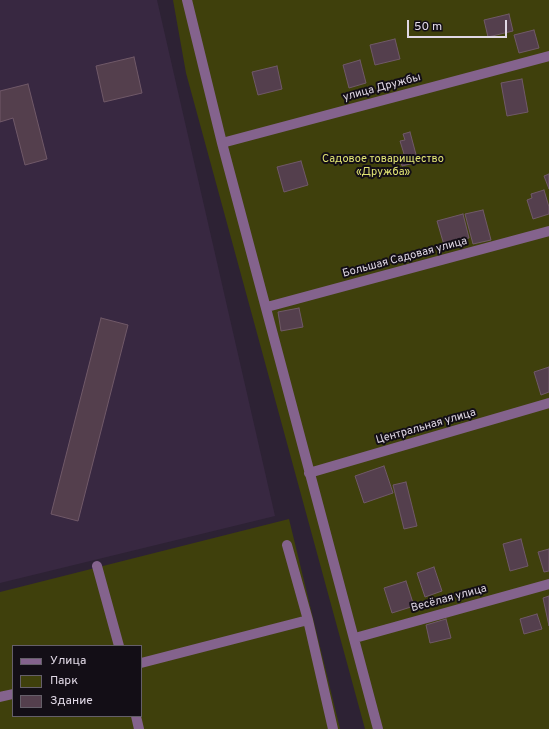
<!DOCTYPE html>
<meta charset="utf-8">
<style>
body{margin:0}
#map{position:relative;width:549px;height:729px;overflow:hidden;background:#2d2234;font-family:Overpass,sans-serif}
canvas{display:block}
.legend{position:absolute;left:12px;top:645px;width:130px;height:72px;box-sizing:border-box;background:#130e16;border:1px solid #655f69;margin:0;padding:5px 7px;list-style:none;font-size:12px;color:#e0d8e5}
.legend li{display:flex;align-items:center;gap:8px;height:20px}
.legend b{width:20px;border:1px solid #655f69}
.scale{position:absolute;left:407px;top:20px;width:100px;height:18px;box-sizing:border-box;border:2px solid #e0d8e5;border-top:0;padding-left:5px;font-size:12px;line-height:14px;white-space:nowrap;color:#e0d8e5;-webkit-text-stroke:3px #130e16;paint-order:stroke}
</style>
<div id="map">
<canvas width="549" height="729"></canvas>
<ul class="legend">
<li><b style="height:5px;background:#84638d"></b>Улица</li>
<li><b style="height:11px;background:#3f400c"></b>Парк</li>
<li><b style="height:11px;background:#543f4d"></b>Здание</li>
</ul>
<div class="scale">50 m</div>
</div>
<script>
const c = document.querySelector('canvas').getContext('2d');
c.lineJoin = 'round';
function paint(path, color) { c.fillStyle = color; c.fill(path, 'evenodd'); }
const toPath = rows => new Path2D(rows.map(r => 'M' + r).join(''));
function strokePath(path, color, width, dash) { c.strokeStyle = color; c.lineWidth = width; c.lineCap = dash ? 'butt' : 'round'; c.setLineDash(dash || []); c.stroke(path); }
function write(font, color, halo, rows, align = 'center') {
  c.font = font + ' Overpass,sans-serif'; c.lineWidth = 4; c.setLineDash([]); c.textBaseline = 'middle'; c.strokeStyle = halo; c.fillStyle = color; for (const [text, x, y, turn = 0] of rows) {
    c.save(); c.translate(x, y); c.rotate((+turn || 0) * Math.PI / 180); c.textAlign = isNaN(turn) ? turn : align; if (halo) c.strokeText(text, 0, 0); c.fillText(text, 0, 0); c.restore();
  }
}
const built = toPath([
 [0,0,157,0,275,516,0,583]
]);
const green = toPath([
 [173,0,549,0,549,729,365,729,186,73],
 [289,519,340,729,0,729,0,592],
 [13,646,141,646,141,716,13,716]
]);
const building = toPath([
 [509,14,513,31,488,37,484,20,509,14],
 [534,30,539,48,519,53,514,35,534,30],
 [395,39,400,59,375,65,370,45,395,39],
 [134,57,142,93,104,102,96,66,134,57],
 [360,60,366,83,349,88,343,65,360,60],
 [277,66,282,89,258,95,252,72,277,66],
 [522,79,528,112,507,116,501,83,522,79],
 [28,84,47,159,25,165,13,118,0,122,0,91,28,84],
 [410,132,418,162,402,166,400,157,404,154,400,141,405,140,403,134,410,132],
 [301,161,308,185,284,192,277,167,301,161],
 [549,174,549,189,544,176,549,174],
 [544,190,549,207,549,214,533,219,527,200,532,198,531,194,544,190],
 [483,210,491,240,473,244,465,214,483,210],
 [463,214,469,238,444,245,437,221,463,214],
 [299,308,303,327,281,331,278,312,299,308],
 [101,318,128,325,78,521,51,514,101,318],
 [549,367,549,392,541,395,534,372,549,367],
 [384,466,393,493,364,503,355,476,384,466],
 [406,482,417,526,404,529,393,485,406,482],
 [521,539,528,566,510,571,503,544,521,539],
 [549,549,549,571,544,572,538,552,549,549],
 [434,567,442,591,425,597,417,573,434,567],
 [406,581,414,606,392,613,384,588,406,581],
 [549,596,549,626,543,598,549,596],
 [537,614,542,629,524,634,520,619,537,614],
 [446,619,451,638,430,643,426,625,446,619]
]);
const minor = toPath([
 [187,0,222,143,378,729],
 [222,143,549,56],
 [267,307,549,231],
 [309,473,549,403],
 [97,566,119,646],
 [308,620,333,729],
 [355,638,549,584],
 [141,663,308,620,287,545],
 [0,697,13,694],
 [136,716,139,729]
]);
const streetNames = [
 ["улица Дружбы",382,88,-15],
 ["Большая Садовая улица",405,258,-15],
 ["Центральная улица",426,427,-16],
 ["Весёлая улица",449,599,-15]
];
const parkNames = [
 ["Садовое товарищество",383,160],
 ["«Дружба»",383,173]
];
paint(built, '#382841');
paint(green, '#3f400c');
paint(building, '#543f4d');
strokePath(building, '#705968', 1);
strokePath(minor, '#84638d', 10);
write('11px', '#e0d8e5', '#130e16', streetNames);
write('11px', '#e1e474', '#130e16', parkNames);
</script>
